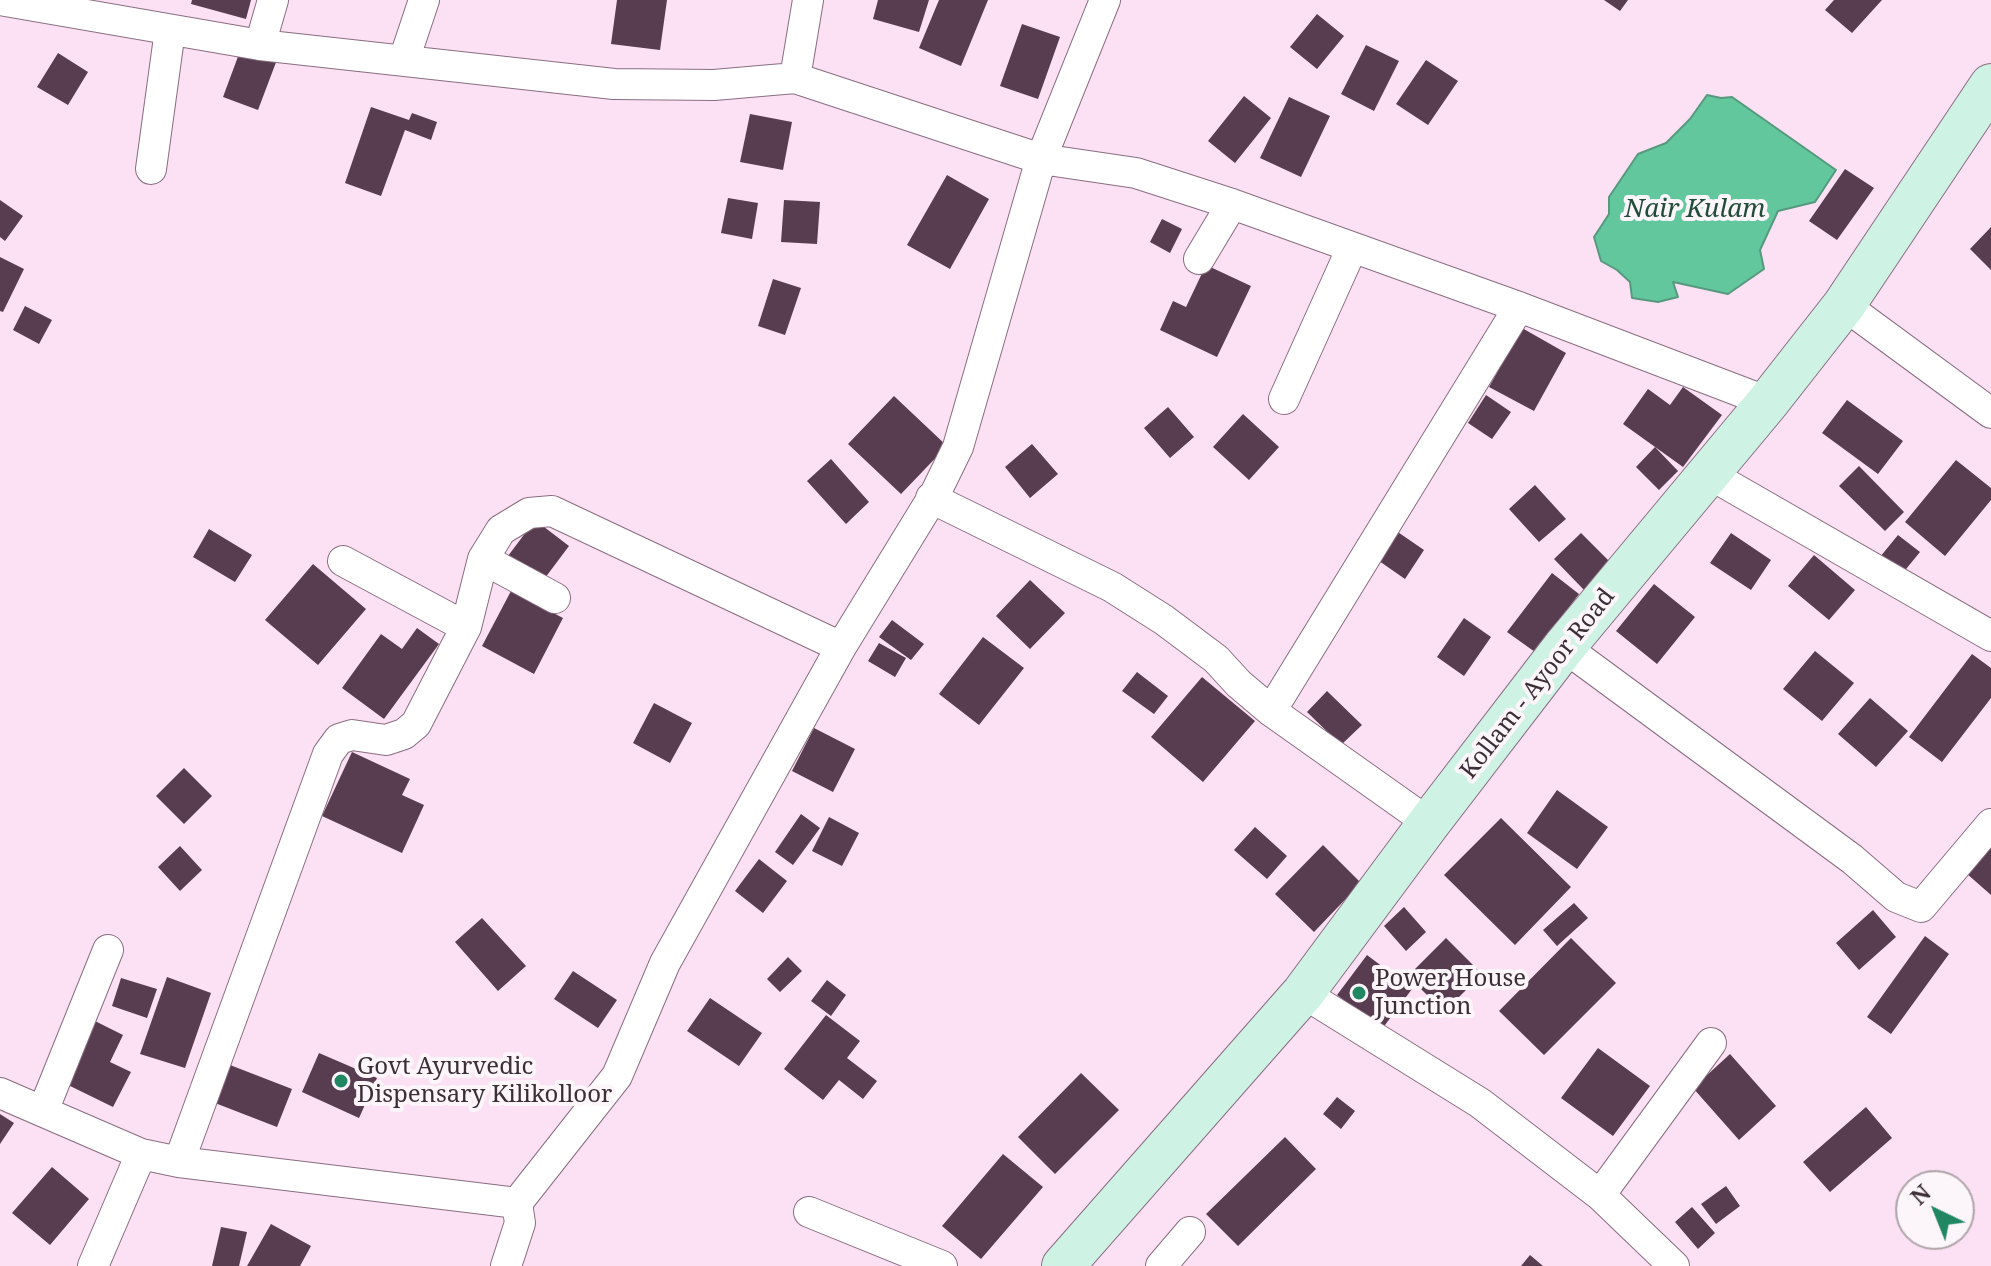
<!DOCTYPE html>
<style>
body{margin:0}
#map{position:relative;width:1991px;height:1266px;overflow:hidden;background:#fbe1f3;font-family:"Noto Serif",serif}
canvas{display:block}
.north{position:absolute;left:1895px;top:1170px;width:80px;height:80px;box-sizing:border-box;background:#fcf5f9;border:2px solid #afa5ab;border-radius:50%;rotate:317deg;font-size:22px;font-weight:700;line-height:32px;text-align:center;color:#3b2e37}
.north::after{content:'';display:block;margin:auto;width:28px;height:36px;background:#208762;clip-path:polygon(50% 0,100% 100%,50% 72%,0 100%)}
</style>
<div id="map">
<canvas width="1991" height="1266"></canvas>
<div class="north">N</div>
</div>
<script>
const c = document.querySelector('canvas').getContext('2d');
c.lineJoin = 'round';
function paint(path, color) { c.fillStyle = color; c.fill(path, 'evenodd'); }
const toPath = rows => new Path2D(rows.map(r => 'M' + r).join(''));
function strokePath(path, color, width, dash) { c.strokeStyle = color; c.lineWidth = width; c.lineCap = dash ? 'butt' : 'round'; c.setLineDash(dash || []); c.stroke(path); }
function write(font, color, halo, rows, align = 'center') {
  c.font = font + ' "Noto Serif",serif'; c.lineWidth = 8; c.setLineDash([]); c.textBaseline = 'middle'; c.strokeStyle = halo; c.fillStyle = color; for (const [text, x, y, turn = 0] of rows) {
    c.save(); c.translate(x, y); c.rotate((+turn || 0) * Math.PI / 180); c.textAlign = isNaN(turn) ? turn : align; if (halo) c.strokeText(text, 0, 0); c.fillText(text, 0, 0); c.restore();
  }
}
const water = toPath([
 [1707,95,1721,98,1732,97,1836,170,1815,202,1778,211,1760,250,1764,269,1728,294,1673,282,1678,297,1658,302,1632,298,1630,282,1617,270,1601,261,1594,237,1609,214,1609,197,1638,154,1666,143,1690,119,1707,95]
]);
const building = toPath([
 [192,0,251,0,246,19,191,4],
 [617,0,667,0,660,50,611,44],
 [878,0,929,0,919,32,873,19],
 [939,0,988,0,961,66,919,48],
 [1604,0,1628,0,1620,11],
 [1834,0,1882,0,1852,33,1825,10],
 [1317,14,1344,36,1317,69,1290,47],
 [1022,24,1060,37,1038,99,1000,86],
 [243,43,278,57,258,110,223,97],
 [1366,45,1399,61,1374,111,1341,94],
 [58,53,88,72,68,105,37,87],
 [1426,60,1458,81,1428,125,1396,104],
 [1244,96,1271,118,1235,163,1208,141],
 [1289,97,1330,116,1301,177,1260,158],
 [371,107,409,120,412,113,437,122,431,140,405,130,381,196,345,183],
 [750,114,792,122,783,170,740,162],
 [1845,169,1874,188,1837,240,1809,221],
 [947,175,989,199,950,269,907,245],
 [728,198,758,203,752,239,721,233],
 [0,200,23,216,5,241,0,237],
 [784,200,820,202,817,244,781,242],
 [1162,219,1182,229,1170,253,1150,242],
 [1991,227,1991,270,1970,249],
 [0,257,24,269,3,312,0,311],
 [1206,265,1251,286,1217,357,1160,330,1173,301,1186,307],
 [773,279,801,288,785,335,758,326],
 [25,306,52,320,39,344,13,330],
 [1522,328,1566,353,1534,411,1489,387],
 [1683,387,1722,415,1683,467,1623,424,1648,389,1670,405],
 [1486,395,1511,412,1492,439,1468,423],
 [894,396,947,446,901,494,848,444],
 [1847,400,1903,441,1878,474,1822,433],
 [1168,407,1194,437,1170,458,1144,428],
 [1243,414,1279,447,1249,480,1213,447],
 [1032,444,1058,474,1030,498,1005,467],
 [1655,447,1678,471,1659,490,1636,467],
 [831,459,869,502,846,524,807,481],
 [1956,460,1991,488,1991,500,1945,556,1905,522],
 [1859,466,1904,512,1885,531,1839,486],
 [1535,485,1566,519,1539,542,1509,509],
 [535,520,569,546,542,582,508,556],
 [1389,526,1424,550,1405,579,1369,554],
 [209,529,252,555,235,582,193,557],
 [1581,533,1612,564,1585,591,1554,559],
 [1731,533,1771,560,1751,590,1710,563],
 [1898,535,1920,552,1902,574,1880,557],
 [1814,555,1855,590,1829,620,1788,586],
 [313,564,366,609,318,665,265,620],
 [1552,573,1579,594,1535,652,1507,632],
 [1030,580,1065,613,1030,649,996,616],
 [1654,584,1695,617,1657,664,1616,631],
 [511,591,563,618,534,674,482,646],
 [1464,618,1491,637,1464,676,1437,657],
 [892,620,924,644,911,660,879,637],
 [417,628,439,644,384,719,342,688,381,634,402,649],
 [983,637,1024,668,979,725,939,694],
 [879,643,906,658,895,677,868,661],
 [1815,651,1854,683,1822,721,1783,689],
 [1972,654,1991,668,1991,698,1942,762,1909,737],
 [1137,672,1168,696,1154,714,1122,691],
 [1202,677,1255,721,1203,782,1151,737],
 [1327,691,1362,725,1341,745,1307,712],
 [1870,698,1908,731,1876,767,1838,734],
 [654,703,692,723,670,763,633,743],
 [814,728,855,749,833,792,792,771],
 [352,752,410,779,402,795,424,805,402,853,322,816],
 [184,768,212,796,184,824,156,796],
 [1557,790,1608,827,1577,869,1527,833],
 [801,814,820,828,793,865,775,852],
 [829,817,859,833,842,866,812,851],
 [1501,818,1571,887,1515,945,1444,875],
 [1255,827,1287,856,1267,879,1234,850],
 [1323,845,1361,883,1314,932,1275,894],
 [180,846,202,870,180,891,158,867],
 [1989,847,1991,849,1991,895,1966,873],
 [759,859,787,881,763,913,735,891],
 [1574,903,1588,918,1557,946,1543,930],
 [1404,907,1426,932,1406,951,1384,926],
 [1873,910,1896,937,1859,970,1836,943],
 [482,918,526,966,498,991,455,942],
 [1925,936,1949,954,1891,1034,1867,1017],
 [1446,938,1482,974,1444,1012,1408,976],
 [1571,938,1616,983,1544,1055,1499,1011],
 [1367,955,1412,989,1382,1029,1337,995],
 [788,957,802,971,780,992,767,979],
 [573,971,617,1000,598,1028,554,999],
 [167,977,211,993,185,1068,140,1054],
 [121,978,157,989,147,1018,112,1006],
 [827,980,846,995,831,1016,811,1001],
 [710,998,762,1033,739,1066,687,1031],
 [826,1015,860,1041,847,1058,877,1081,863,1099,839,1080,823,1100,784,1069],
 [95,1021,123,1035,110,1062,131,1072,113,1107,64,1083],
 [1598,1048,1650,1086,1613,1136,1561,1098],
 [319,1053,377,1078,359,1118,302,1092],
 [1730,1054,1776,1106,1739,1140,1693,1088],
 [230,1065,292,1089,277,1127,215,1103],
 [1081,1073,1119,1110,1055,1174,1018,1137],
 [1337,1097,1355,1111,1341,1129,1323,1114],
 [1866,1107,1892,1138,1830,1192,1803,1162],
 [0,1114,14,1123,0,1144],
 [1285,1137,1316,1169,1238,1246,1206,1214],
 [1003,1154,1043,1187,981,1259,942,1226],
 [52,1167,89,1199,50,1245,12,1213],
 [1726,1186,1740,1206,1716,1224,1701,1204],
 [1692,1207,1715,1233,1698,1249,1675,1222],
 [271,1224,311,1246,300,1266,247,1266],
 [221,1227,247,1232,239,1266,212,1266],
 [1530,1255,1543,1266,1521,1266]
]);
const street = toPath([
 [0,0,260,45,614,84,714,85,795,78,1041,159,1136,173,1232,204,1519,307,1768,402],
 [260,45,273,0],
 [404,60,424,0],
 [795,78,808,0],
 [151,169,170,30],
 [1199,259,1232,204],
 [1844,305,1991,413],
 [1284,399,1352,248],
 [1709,474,1991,636],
 [931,498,1112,587,1164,620,1216,659,1239,684,1271,711,1429,823],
 [483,559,555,598],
 [343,561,466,627],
 [1564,647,1852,859,1896,897,1921,907,1991,824],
 [1271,711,1519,307],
 [1303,993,1480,1103,1600,1195,1674,1266],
 [0,1093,141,1154,179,1162,517,1203,520,1223,506,1266],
 [43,1111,108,950],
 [179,1162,328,754,339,739,352,735,386,740,404,734,416,724,466,627,483,559,501,530,529,513,552,511,841,647],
 [1600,1195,1711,1043],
 [517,1203,617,1076,665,963,841,647,936,492,958,447,1041,159,1105,0],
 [809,1212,942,1266],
 [93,1266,141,1154],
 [1161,1266,1190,1232]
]);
const secondary = toPath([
 [1063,1266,1303,993,1429,823,1564,647,1768,402,1844,305,1991,85]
]);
const markers = [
 [1359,993,8,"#208762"],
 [341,1081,8,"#208762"]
];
const streetNames = [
 ["Kollam - Ayoor Road",1538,684,-52]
];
const poiNames = [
 ["Power House",1375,979],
 ["Junction",1375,1007],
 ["Govt Ayurvedic",357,1067],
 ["Dispensary Kilikolloor",357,1095]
];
const waterNames = [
 ["Nair Kulam",1695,210]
];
paint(water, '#63c79d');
strokePath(water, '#57997e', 2);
paint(building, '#573d4f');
strokePath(street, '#8a6d81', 32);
strokePath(secondary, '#8a6d81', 44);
strokePath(street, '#fff', 30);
strokePath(secondary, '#cef2e3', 42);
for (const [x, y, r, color] of markers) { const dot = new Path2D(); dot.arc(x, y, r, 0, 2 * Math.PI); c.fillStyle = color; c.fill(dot); strokePath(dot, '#fcf5f9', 3); }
write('24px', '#3b2e37', '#fcf5f9', streetNames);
write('24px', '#3b2e37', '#fcf5f9', poiNames, 'left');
write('italic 26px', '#234d3b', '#fcf5f9', waterNames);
</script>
